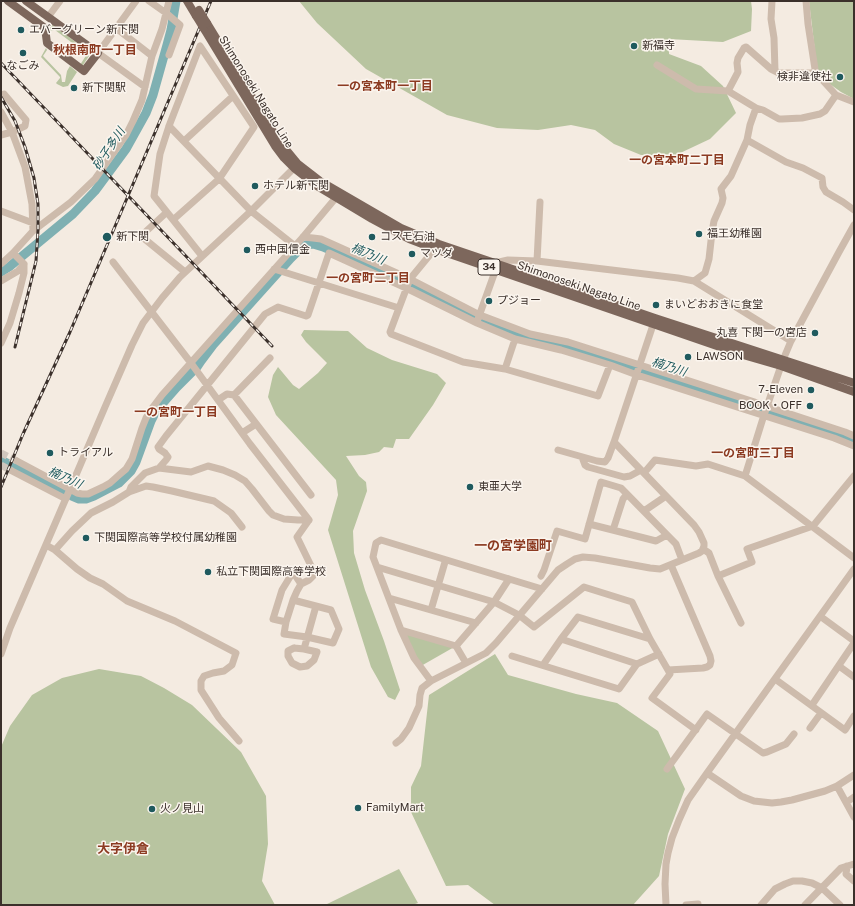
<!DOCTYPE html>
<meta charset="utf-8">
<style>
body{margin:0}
#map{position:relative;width:855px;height:906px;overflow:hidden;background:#f4ebe1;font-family:"Public Sans",sans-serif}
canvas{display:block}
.frame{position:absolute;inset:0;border:2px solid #3b302b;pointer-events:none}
</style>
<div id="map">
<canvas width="855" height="906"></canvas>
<div class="frame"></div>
</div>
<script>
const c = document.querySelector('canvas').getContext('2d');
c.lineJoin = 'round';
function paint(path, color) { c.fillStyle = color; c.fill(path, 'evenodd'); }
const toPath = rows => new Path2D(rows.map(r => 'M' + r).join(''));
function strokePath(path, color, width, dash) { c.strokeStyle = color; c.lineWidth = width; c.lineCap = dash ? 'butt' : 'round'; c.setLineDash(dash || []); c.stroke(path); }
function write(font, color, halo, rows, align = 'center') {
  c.font = font + ' "Public Sans","Noto Sans JP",sans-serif'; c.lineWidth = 3; c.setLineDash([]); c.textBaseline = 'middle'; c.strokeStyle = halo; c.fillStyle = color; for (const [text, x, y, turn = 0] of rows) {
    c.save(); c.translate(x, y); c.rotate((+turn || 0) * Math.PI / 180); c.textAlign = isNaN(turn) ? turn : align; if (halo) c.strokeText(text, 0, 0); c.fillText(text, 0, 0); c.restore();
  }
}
const green = toPath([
 [299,1,751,1,752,9,751,31,723,42,669,39,669,54,701,66,723,86,736,113,710,139,676,155,641,155,614,144,595,130,571,125,538,130,497,128,447,115,366,69,317,23],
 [809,1,854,1,854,99,841,92,827,82,817,68],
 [51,25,53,25,89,52,89,56,83,65,80,65,87,54,55,30,50,31,50,28],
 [46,48,47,50,43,56,61,75,62,82,65,82,67,71,70,66,77,72,68,86,63,87,57,84,56,83,60,78,60,77,41,57],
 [304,330,348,331,367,348,392,360,437,374,446,383,433,405,409,439,396,439,393,448,384,447,379,452,365,455,346,456,359,476,366,482,367,491,353,531,354,553,365,590,384,641,400,690,395,700,388,697,371,667,328,530,338,495,336,480,276,415,268,397,273,375,278,367,293,385,299,389,318,373,327,363,306,342,301,335],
 [401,630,456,646,421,666],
 [495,654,508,675,576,694,617,703,658,731,685,789,668,834,659,876,633,905,495,905,468,885,446,886,411,812,411,787,421,766,429,695],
 [99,669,141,676,164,688,192,705,241,752,266,796,268,844,262,881,275,905,1,905,1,747,10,726,32,695,62,678],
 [399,869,418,903,412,905,325,905]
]);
const river = toPath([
 [1,272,9,267,73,214,95,191,126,149,146,113,153,95,167,45,171,30,176,1],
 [1,460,72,496,79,499,86,499,94,496,119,483,131,471,136,462,151,421,156,411,162,404,177,387,197,367,201,361,213,345,291,258,300,249,306,245,313,244,323,247,405,283,509,332,538,341,555,344,653,374,807,424,847,438,854,441]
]);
const minorTunnel = toPath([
 [1,453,17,461],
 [1,465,12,471]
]);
const minor = toPath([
 [136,1,98,53,145,87],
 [149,1,166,13,180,25,169,55],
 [772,1,771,19,774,38,775,71,779,73,816,73],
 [806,1,808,24,815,69,816,73,836,95,854,102],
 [48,17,60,1],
 [116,28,152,56],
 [657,65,696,89,728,91,756,108,763,110,779,119,782,119,802,118,820,114,825,111,836,95],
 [728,91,738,72,737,63,738,58,744,48,746,47,771,69,775,71],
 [1,95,4,94,26,120,25,126,12,132,1,135],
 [1,112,12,132,25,167,32,204,33,231],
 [169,126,251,211,295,246],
 [747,140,786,162,803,168,822,178,823,187,826,192,843,202,854,210],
 [184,141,233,96],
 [1,211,33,223],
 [167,212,141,236,185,272],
 [174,219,219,179,254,127,200,46,169,126,160,154,154,196,202,256],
 [303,237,313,238,321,239,410,279,480,315,530,334,568,342,640,365,767,406,772,408,845,432,854,436],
 [537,261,540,202],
 [113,262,191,363,250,444,309,520],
 [495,263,508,260,537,261,678,278,694,281,791,341],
 [1,264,13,253,33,231,71,202,95,179,126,135,133,121,142,100,152,56,162,29,169,1],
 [274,269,399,308,410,279,438,245],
 [1,281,18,271,24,264],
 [694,281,705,273,709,259,712,232,714,221,722,203,723,198,721,189,731,176,747,140,750,125,756,108],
 [399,308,390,332,391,334,463,362,505,369,598,396,610,365],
 [478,319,497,266],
 [1,343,10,323,19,293,24,273,24,264,13,253],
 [505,369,515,339],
 [234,395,270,358],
 [218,400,227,394,234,395,311,495],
 [242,433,256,424],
 [558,450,597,461,605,462,608,458,614,442],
 [582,457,585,465,588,467,624,477,630,476,641,470],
 [17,461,77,493,82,494,88,494,103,487,110,483,119,475,126,469,132,459,142,428,146,418,153,407,162,395,303,237,339,194],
 [159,468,166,460,168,457,165,453,159,449,158,447,166,436,265,314,278,307,306,316,308,315,329,253,406,288,477,323,515,339,561,350,610,365,637,375,834,438,854,446],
 [12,471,66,499],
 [644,473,655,460,696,466,708,464,745,476,854,558],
 [745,476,764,415,783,360,791,341,839,252,854,225],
 [129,492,131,487,145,473,159,468,191,472,208,466,223,470,235,475,245,481,252,489,269,511,273,515,284,519,298,520,309,520],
 [644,511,666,496],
 [589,524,656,541,667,535],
 [613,530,623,499,627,494],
 [46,545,55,550,77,569,90,578,103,584,127,601,175,621,236,653,232,665,224,671,213,673,204,676,201,681,201,690,219,718,239,741],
 [703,549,709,553,718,576,741,623],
 [55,550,72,531,91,513,113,502,129,492,146,486,153,487,172,491,214,501,231,513,242,527],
 [377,567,494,602,519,615,534,627,584,587,632,602,650,639,668,670,703,668,707,667,710,665,711,661,710,656,671,565],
 [541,576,544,570,557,531,585,539,601,482,621,488,676,544,682,560],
 [718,576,752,562,747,549,813,526,854,476],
 [389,598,476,623],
 [293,600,331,610,339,629,333,643,307,637,284,634,286,622,293,600,297,591,301,584,309,580,313,576,314,572,297,537,309,520],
 [431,610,445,562],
 [824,619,854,641],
 [286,622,273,619,282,590,293,572,301,584],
 [401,630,456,646,466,663],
 [561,639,637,664,659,654],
 [456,646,494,602,509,579],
 [294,648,304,649,317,652,314,660,307,666,300,667,292,663,288,656,288,651,294,648],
 [304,649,316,606],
 [1,654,10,628,70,489,105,407,132,345,143,323,162,298,180,277,251,211,297,165],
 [512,656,619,689,637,664],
 [543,665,561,639,578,617,650,639],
 [839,666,854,677],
 [668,670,670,674,652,698,696,730],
 [775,679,845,730,854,716],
 [431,681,414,658,401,630,373,557,376,543,381,540,542,589],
 [812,705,854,643],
 [810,728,821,713],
 [396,743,401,739,409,728,419,706,420,695,422,688,431,681,486,653,496,643,558,570,567,564,575,559,583,557,595,558,650,568,660,569,699,553,702,551,704,546,704,543,699,532,694,525,614,442,655,319],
 [667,769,707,714,763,753,767,752,786,744,794,734],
 [707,773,741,796,754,801,772,803,781,802,792,800,825,791,837,786,854,775],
 [837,786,854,817],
 [847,802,854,797],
 [847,866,846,874,854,881],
 [666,905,665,884,666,864,668,853,672,838,679,820,688,800,707,773,854,569],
 [686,905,698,904,698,905],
 [761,905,775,889,785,884,793,881,802,881,812,883,822,888,840,905],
 [805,905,841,868,854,864]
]);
const major = toPath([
 [8,1,45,28,47,43,84,71,98,53,26,1],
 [187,1,196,16],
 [207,23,279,141,298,164,320,181,401,228,439,244,495,263,655,318,854,383],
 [204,29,275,146,284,158,294,168,317,186,372,219,409,239,435,249,743,355,781,366,854,392]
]);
const rail = toPath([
 [1,63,272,346],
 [1,97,15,121,25,147,34,178,38,204,38,230,36,261,15,347],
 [1,487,23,434,70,332,211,1]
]);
const majorBridge = toPath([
 [199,10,207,23],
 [196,16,204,29]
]);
const markers = [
 [21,30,4,"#1f5a5e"],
 [634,46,4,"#1f5a5e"],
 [23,53,4,"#1f5a5e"],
 [840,77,4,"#1f5a5e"],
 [74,88,4,"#1f5a5e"],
 [255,186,4,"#1f5a5e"],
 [699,234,4,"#1f5a5e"],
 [107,237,5,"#1f5a5e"],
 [372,237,4,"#1f5a5e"],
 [247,250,4,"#1f5a5e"],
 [412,254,4,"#1f5a5e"],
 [489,301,4,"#1f5a5e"],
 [656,305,4,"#1f5a5e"],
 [815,333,4,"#1f5a5e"],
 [688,357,4,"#1f5a5e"],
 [811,390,4,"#1f5a5e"],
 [810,406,4,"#1f5a5e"],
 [50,453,4,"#1f5a5e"],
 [470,487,4,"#1f5a5e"],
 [86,538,4,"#1f5a5e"],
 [208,572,4,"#1f5a5e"],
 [358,808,4,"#1f5a5e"],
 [152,809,4,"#1f5a5e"]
];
const shields = [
 [489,267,22]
];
const shieldNames = [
 ["34",489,267]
];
const poiNames = [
 ["エバーグリーン新下関",29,30],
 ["新福寺",642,46],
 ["なごみ",23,66,"center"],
 ["検非違使社",832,77,"right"],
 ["新下関駅",82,88],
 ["ホテル新下関",263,186],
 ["福王幼稚園",707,234],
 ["新下関",116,237],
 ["コスモ石油",380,237],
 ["西中国信金",255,250],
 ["マツダ",420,254],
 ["プジョー",497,301],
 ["まいどおおきに食堂",664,305],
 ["丸喜 下関一の宮店",807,333,"right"],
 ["LAWSON",696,357],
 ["7-Eleven",803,390,"right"],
 ["BOOK・OFF",802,406,"right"],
 ["トライアル",58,453],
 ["東亜大学",478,487],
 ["下関国際高等学校付属幼稚園",94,538],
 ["私立下関国際高等学校",216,572],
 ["FamilyMart",366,808],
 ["火ノ見山",160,809]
];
const streetNames = [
 ["Shimonoseki Nagato Line",256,92,58],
 ["Shimonoseki Nagato Line",579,286,19]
];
const neighbourhoodNames = [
 ["秋根南町一丁目",95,50],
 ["一の宮本町一丁目",385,86],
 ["一の宮本町二丁目",677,160],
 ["一の宮町二丁目",368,278],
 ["一の宮町一丁目",176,412],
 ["一の宮町三丁目",753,453]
];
const waterNames = [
 ["砂子多川",109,149,-57],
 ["楠乃川",368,254,23],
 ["楠乃川",669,367,18],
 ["楠乃川",65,478,24]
];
const quarterNames = [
 ["一の宮学園町",513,546],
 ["大字伊倉",123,849]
];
paint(green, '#b8c4a0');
strokePath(river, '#7fb0b2', 9);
strokePath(minorTunnel, '#cfc6bd', 7, [7, 3.5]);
strokePath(minor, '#cdbbac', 7);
strokePath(major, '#7d675c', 8);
strokePath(rail, '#3b302b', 3);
strokePath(rail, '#fbf5ee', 1.5, [4.5]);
strokePath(majorBridge, '#7d675c', 8);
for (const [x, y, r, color] of markers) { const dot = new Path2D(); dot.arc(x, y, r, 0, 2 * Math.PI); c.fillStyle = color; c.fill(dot); strokePath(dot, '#fbf5ee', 1.5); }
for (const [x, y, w] of shields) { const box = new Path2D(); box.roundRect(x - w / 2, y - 8, w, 16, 3); c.fillStyle = '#fbf5ee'; c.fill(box); strokePath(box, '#3b302b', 1); }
write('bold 10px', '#3b302b', null, shieldNames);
write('11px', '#3b302b', '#fbf5ee', poiNames, 'left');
write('11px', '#3b302b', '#fbf5ee', streetNames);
write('bold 12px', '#8c3b22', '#fbf5ee', neighbourhoodNames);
write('italic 12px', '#1f5a5e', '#fbf5ee', waterNames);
write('bold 13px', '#8c3b22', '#fbf5ee', quarterNames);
</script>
